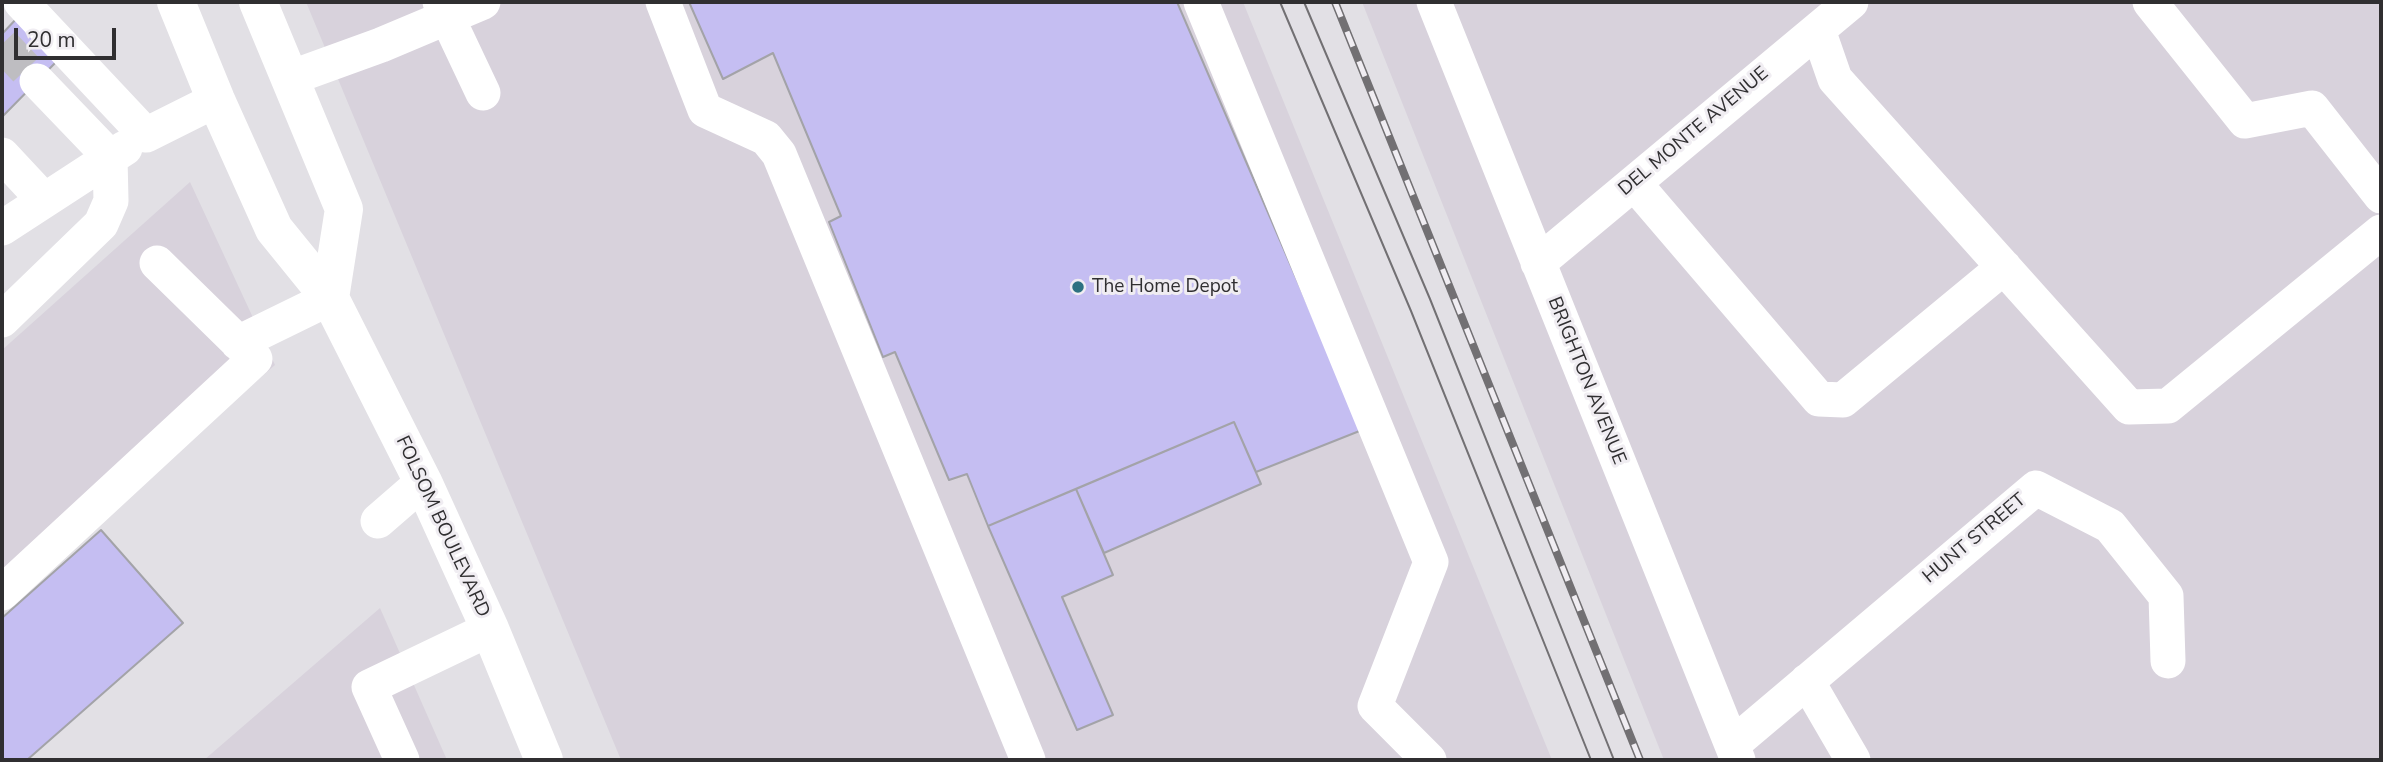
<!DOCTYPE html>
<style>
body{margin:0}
#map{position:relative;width:2383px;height:762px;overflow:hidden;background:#e2e0e5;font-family:"Nunito Sans",sans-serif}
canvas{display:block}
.frame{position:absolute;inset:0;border:4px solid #302f31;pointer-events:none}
.scale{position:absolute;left:14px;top:28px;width:102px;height:32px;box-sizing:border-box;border:4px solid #302f31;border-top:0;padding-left:9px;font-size:21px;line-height:24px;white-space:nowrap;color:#302f31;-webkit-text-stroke:5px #f0edf2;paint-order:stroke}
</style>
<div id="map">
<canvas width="2383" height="762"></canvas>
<div class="frame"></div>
<div class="scale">20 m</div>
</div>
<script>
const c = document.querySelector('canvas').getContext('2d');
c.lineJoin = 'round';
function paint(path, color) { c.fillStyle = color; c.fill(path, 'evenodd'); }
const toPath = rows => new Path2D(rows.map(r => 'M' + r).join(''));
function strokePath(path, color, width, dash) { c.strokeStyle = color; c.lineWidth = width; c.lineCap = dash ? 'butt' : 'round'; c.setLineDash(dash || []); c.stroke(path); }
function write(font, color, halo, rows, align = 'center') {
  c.font = font + ' "Nunito Sans",sans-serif'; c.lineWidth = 6; c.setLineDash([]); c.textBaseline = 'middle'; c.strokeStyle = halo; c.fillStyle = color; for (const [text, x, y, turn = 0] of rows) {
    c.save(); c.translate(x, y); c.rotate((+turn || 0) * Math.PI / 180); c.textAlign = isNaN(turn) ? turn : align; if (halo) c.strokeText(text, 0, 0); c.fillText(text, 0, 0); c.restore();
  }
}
const built = toPath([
 [306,2,1243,2,1552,760,621,760],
 [1362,2,2381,2,2381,760,1664,760],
 [190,182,275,365,2,602,2,350],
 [380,608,447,760,204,760]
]);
const building = toPath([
 [689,2,1177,2,1362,430,1256,472,1234,422,988,526,967,474,949,480,895,352,883,357,829,222,841,216,773,53,723,79,689,2],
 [18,17,60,58,2,117,2,34,18,17],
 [1234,422,1261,484,1104,553,1076,489,1234,422],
 [1076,489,1113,575,1062,597,1113,715,1077,730,988,526,1076,489],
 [101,530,183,623,27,760,2,760,2,618,101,530]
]);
const minorTunnel = toPath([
 [2,44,37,81]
]);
const minor = toPath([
 [21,2,146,135,216,100],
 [440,2,483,93],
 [663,2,705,110,766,138,779,154,1028,760],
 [1201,2,1431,562,1375,706,1429,760],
 [1434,2,1738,760],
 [2150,2,2245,121,2312,108,2381,196],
 [1818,30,1835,79,2129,407,2168,406,2381,232],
 [290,78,381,45,483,2],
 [2,155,44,200],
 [1634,183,1819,399,1843,400,2004,267],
 [2,228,125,148],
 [1538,263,1851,2],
 [2,320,101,224,111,201,110,157,37,81],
 [238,343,330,298],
 [378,521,423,482],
 [2,593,255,359,157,263],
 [1807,681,1853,760],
 [1732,745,2036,488,2110,526,2166,596,2168,661],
 [402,760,369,687,490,629]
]);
const major = toPath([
 [176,2,216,100,274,229,330,298,423,482,490,629,544,760],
 [258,2,344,209,330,298]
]);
const tram = toPath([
 [1280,2,1411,311,1591,760],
 [1304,2,1430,299,1614,760]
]);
const rail = toPath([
 [1335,2,1640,760]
]);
const markers = [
 [1078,287,7,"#2d7181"]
];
const streetNames = [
 ["DEL MONTE AVENUE",1694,132,-40],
 ["BRIGHTON AVENUE",1586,381,68],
 ["FOLSOM BOULEVARD",442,527,65],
 ["HUNT STREET",1975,539,-40]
];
const poiNames = [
 ["The Home Depot",1092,287]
];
paint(built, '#d8d2dc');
paint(building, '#c5bef2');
strokePath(building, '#a3a3a8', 2);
strokePath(minorTunnel, '#bebdc1', 35, [35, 18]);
strokePath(minor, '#fff', 35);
strokePath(major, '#fff', 38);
strokePath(tram, '#727073', 2);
strokePath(rail, '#727073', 8);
strokePath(rail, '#f0edf2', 5, [16]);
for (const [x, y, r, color] of markers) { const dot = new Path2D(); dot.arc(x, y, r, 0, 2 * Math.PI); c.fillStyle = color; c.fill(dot); strokePath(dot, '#f0edf2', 2.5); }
write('19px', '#302f31', '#f0edf2', streetNames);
write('19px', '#302f31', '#f0edf2', poiNames, 'left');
</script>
